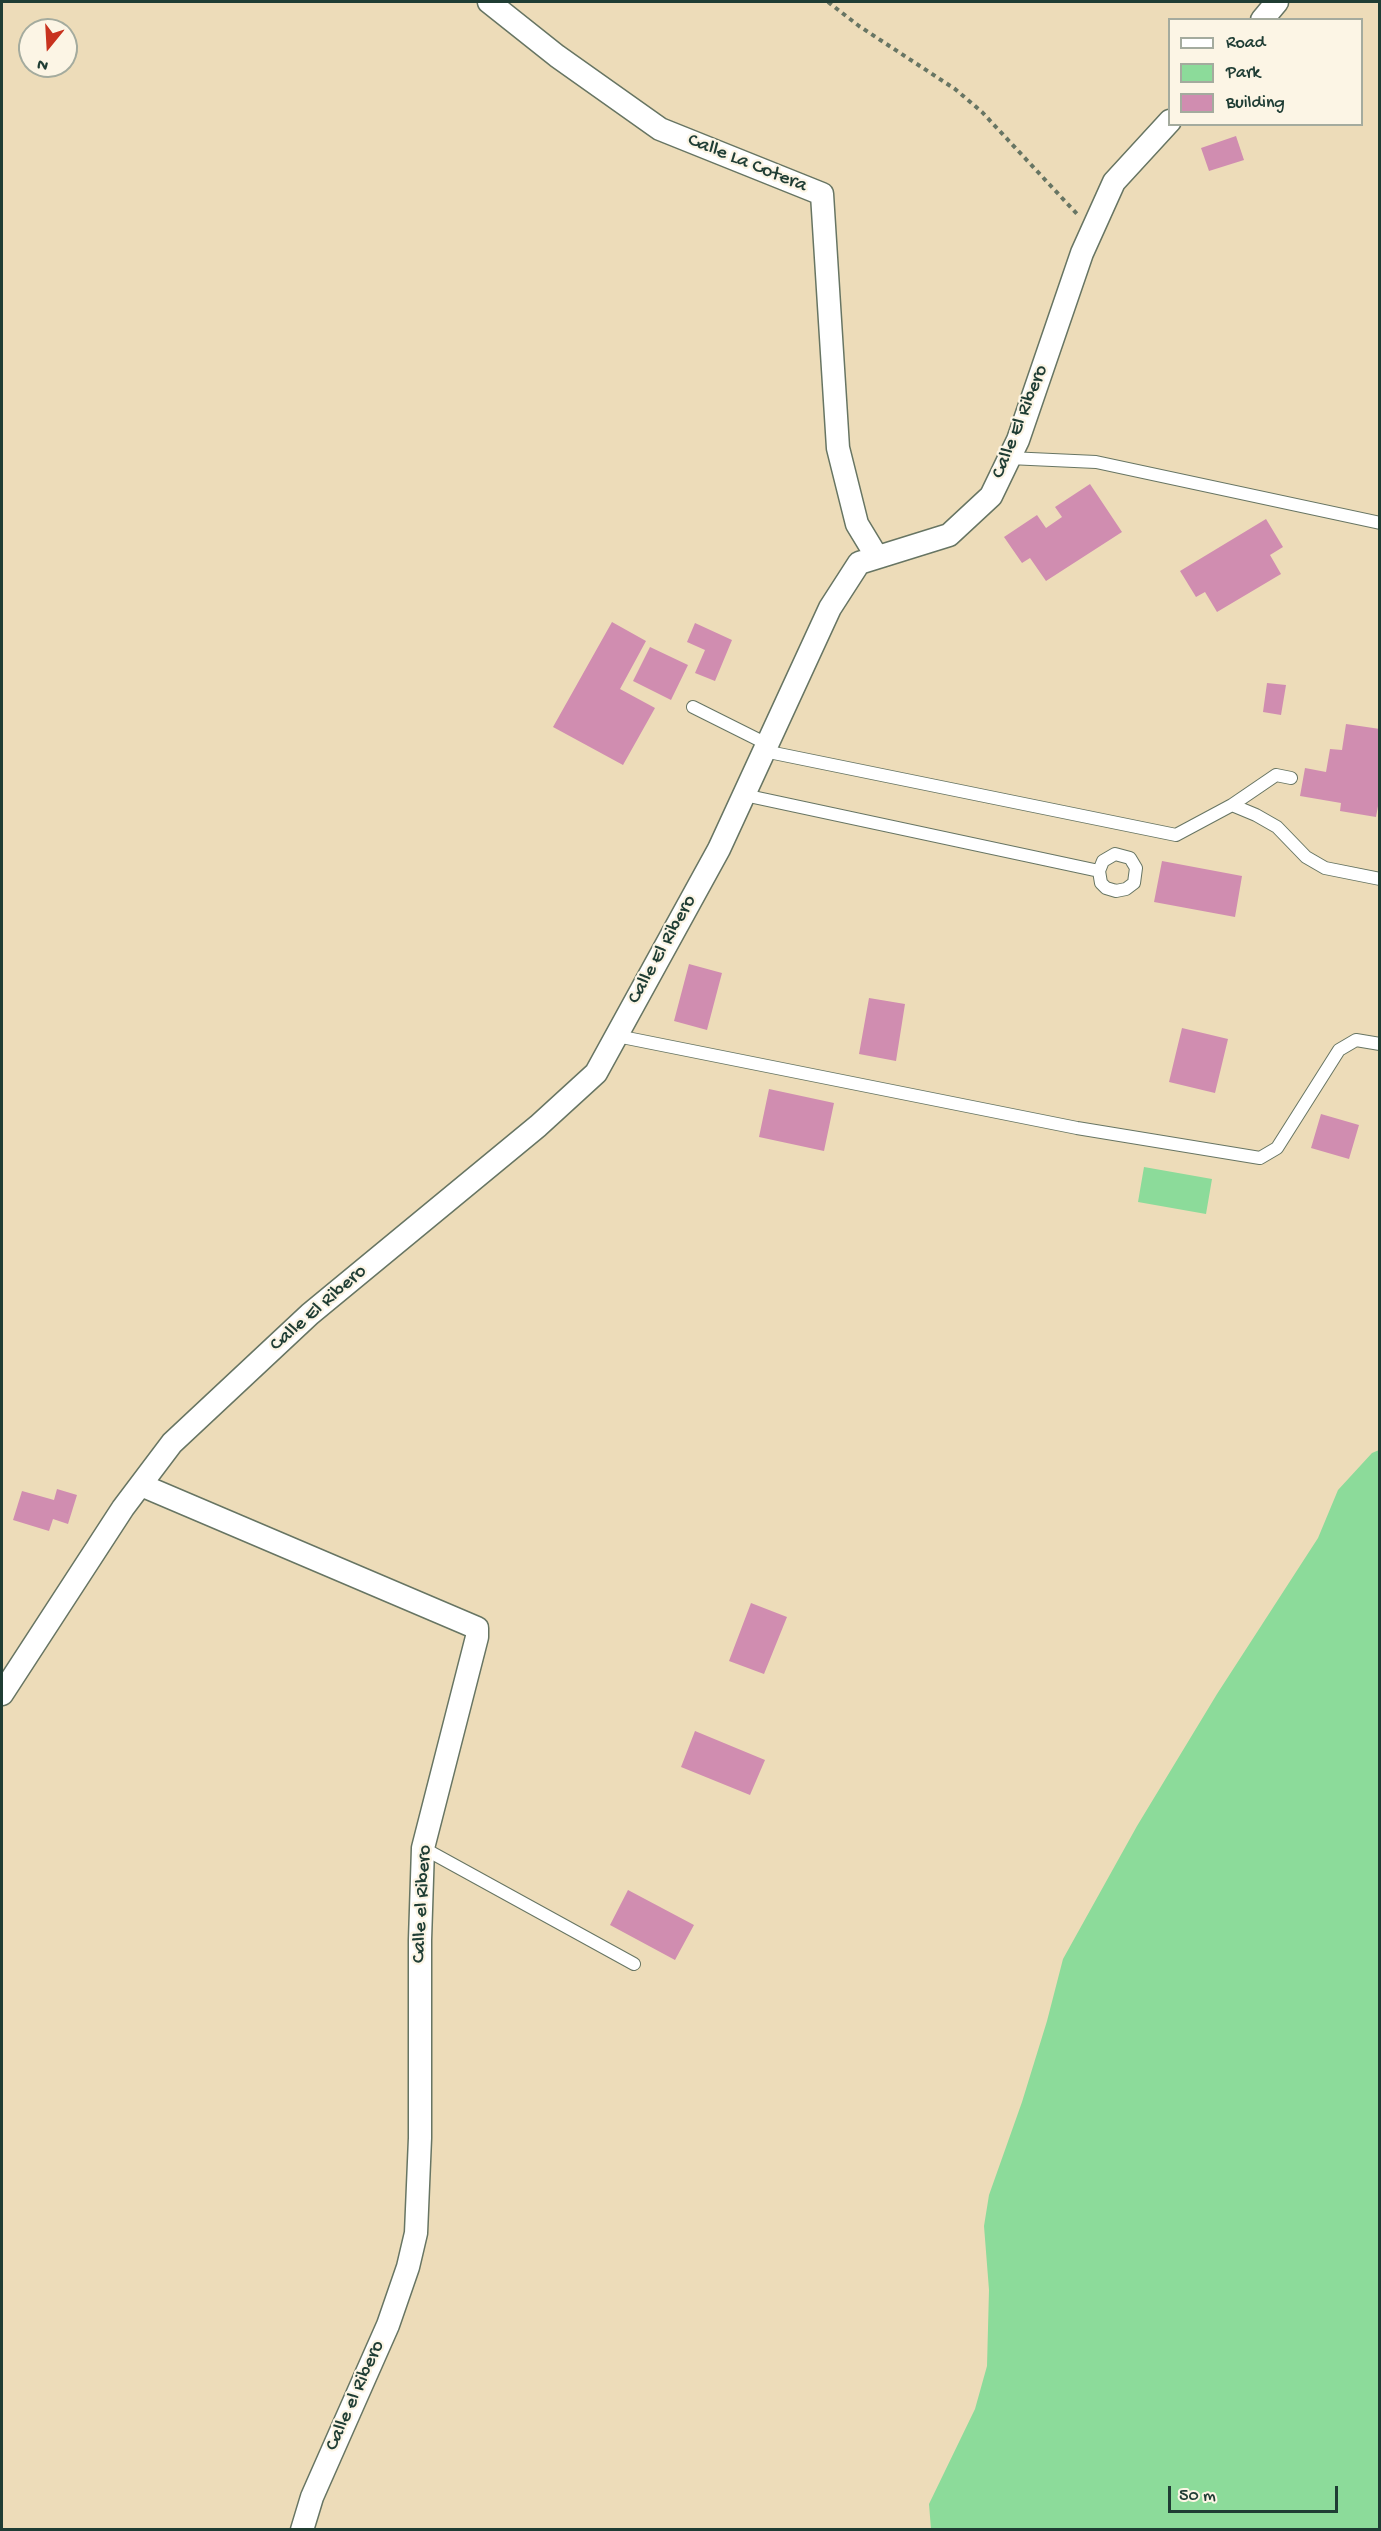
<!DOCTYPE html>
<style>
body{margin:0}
#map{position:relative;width:1381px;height:2531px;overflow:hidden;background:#eddcb9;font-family:"Gochi Hand",sans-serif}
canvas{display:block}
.frame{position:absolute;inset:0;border:3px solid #1f3d34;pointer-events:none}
.legend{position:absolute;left:1168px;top:18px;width:195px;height:108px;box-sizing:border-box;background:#fcf5e5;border:2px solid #a4ab9e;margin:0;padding:8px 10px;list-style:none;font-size:18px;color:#1f3d34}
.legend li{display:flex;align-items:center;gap:12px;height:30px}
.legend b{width:30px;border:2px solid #a4ab9e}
.north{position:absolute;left:18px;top:18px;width:60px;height:60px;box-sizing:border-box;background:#fcf5e5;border:2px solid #a4ab9e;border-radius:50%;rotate:198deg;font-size:16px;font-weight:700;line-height:24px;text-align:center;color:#1f3d34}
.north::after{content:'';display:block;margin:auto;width:21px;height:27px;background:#c8321e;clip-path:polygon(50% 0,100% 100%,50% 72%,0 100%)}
.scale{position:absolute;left:1168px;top:2486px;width:170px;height:27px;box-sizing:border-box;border:3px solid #1f3d34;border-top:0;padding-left:8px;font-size:18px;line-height:21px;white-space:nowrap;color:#1f3d34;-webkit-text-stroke:4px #fcf5e5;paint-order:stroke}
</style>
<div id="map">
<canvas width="1381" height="2531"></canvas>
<div class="frame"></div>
<ul class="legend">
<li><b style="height:8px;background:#fff"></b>Road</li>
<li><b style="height:16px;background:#8cdb9a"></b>Park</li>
<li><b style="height:16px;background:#d08db0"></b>Building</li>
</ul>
<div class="north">N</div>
<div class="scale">50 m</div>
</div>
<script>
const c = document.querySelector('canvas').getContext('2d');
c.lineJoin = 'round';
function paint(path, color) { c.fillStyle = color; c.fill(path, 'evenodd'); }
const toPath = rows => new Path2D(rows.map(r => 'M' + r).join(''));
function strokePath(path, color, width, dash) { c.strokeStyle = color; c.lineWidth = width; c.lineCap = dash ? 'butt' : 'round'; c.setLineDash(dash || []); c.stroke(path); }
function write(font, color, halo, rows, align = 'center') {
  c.font = font + ' "Gochi Hand",sans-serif'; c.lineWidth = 4.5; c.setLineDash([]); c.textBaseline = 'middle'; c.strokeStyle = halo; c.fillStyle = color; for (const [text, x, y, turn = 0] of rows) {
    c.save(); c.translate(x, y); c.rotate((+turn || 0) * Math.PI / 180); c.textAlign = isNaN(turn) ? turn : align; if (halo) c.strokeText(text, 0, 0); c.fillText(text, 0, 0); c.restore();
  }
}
const green = toPath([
 [1144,1167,1212,1179,1206,1214,1138,1202],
 [1379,1450,1379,2529,931,2529,929,2504,975,2409,987,2366,989,2290,984,2226,989,2195,1022,2102,1047,2021,1063,1959,1137,1826,1217,1694,1318,1538,1338,1490,1372,1453]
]);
const building = toPath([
 [1236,136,1244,160,1209,171,1201,148],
 [1090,484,1122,532,1046,581,1030,558,1022,563,1004,537,1037,515,1046,528,1062,517,1055,507],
 [1266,519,1283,547,1270,555,1281,574,1217,612,1205,592,1196,597,1180,571],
 [612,622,646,641,620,689,655,708,623,765,553,727],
 [695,623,732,640,715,681,695,673,705,650,687,642],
 [650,647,688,665,671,700,633,681],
 [1267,683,1286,685,1281,715,1263,712],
 [1346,724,1380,729,1380,795,1376,817,1340,811,1341,803,1300,796,1305,768,1326,772,1330,749,1342,750],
 [1162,861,1242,876,1235,917,1154,902],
 [689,964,722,973,707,1030,674,1021],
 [869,998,905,1004,896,1061,859,1054],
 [1182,1028,1228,1039,1215,1093,1169,1082],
 [769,1089,834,1103,824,1151,759,1137],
 [1321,1114,1359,1125,1349,1159,1311,1148],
 [57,1489,77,1495,68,1524,53,1519,49,1531,13,1520,22,1491,54,1500],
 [751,1603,787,1617,764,1674,729,1661],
 [695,1731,765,1760,750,1795,681,1767],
 [628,1890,694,1925,675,1960,610,1925]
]);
const path = toPath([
 [828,2,859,26,955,89,982,112,1077,214]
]);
const service = toPath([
 [1009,458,1096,462,1380,523],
 [693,707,767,744],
 [764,751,1176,835,1232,805],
 [1291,778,1276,775,1232,805,1256,815,1277,827,1306,857,1325,868,1380,879],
 [744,795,1099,871,1101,883,1106,888,1116,891,1126,889,1134,883,1136,868,1130,858,1115,854,1103,861,1099,871],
 [617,1036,1077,1128,1260,1158,1277,1148,1339,1050,1356,1040,1380,1044],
 [423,1848,634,1964]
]);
const minor = toPath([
 [489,2,557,56,660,129,822,194,838,448,857,524,877,557],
 [1262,20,1277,2],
 [141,1485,477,1628,477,1637,423,1848,420,1940,420,2138,416,2233,408,2267,388,2325,312,2497,302,2530],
 [2,1694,123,1508,172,1443,310,1314,538,1126,596,1073,719,849,830,608,859,563,949,535,991,496,1018,440,1082,253,1114,182,1170,121]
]);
const streetNames = [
 ["Calle La Cotera",747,164,22],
 ["Calle El Ribero",1021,422,-68],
 ["Calle El Ribero",663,950,-61],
 ["Calle El Ribero",319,1309,-41],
 ["Calle el Ribero",423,1904,-87],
 ["Calle el Ribero",356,2396,-66]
];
paint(green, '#8cdb9a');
paint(building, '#d08db0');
strokePath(service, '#677563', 14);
strokePath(minor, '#677563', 25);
strokePath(path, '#677563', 4, [4.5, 4.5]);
strokePath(service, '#fff', 12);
strokePath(minor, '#fff', 22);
write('20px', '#1f3d34', '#fcf5e5', streetNames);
</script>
